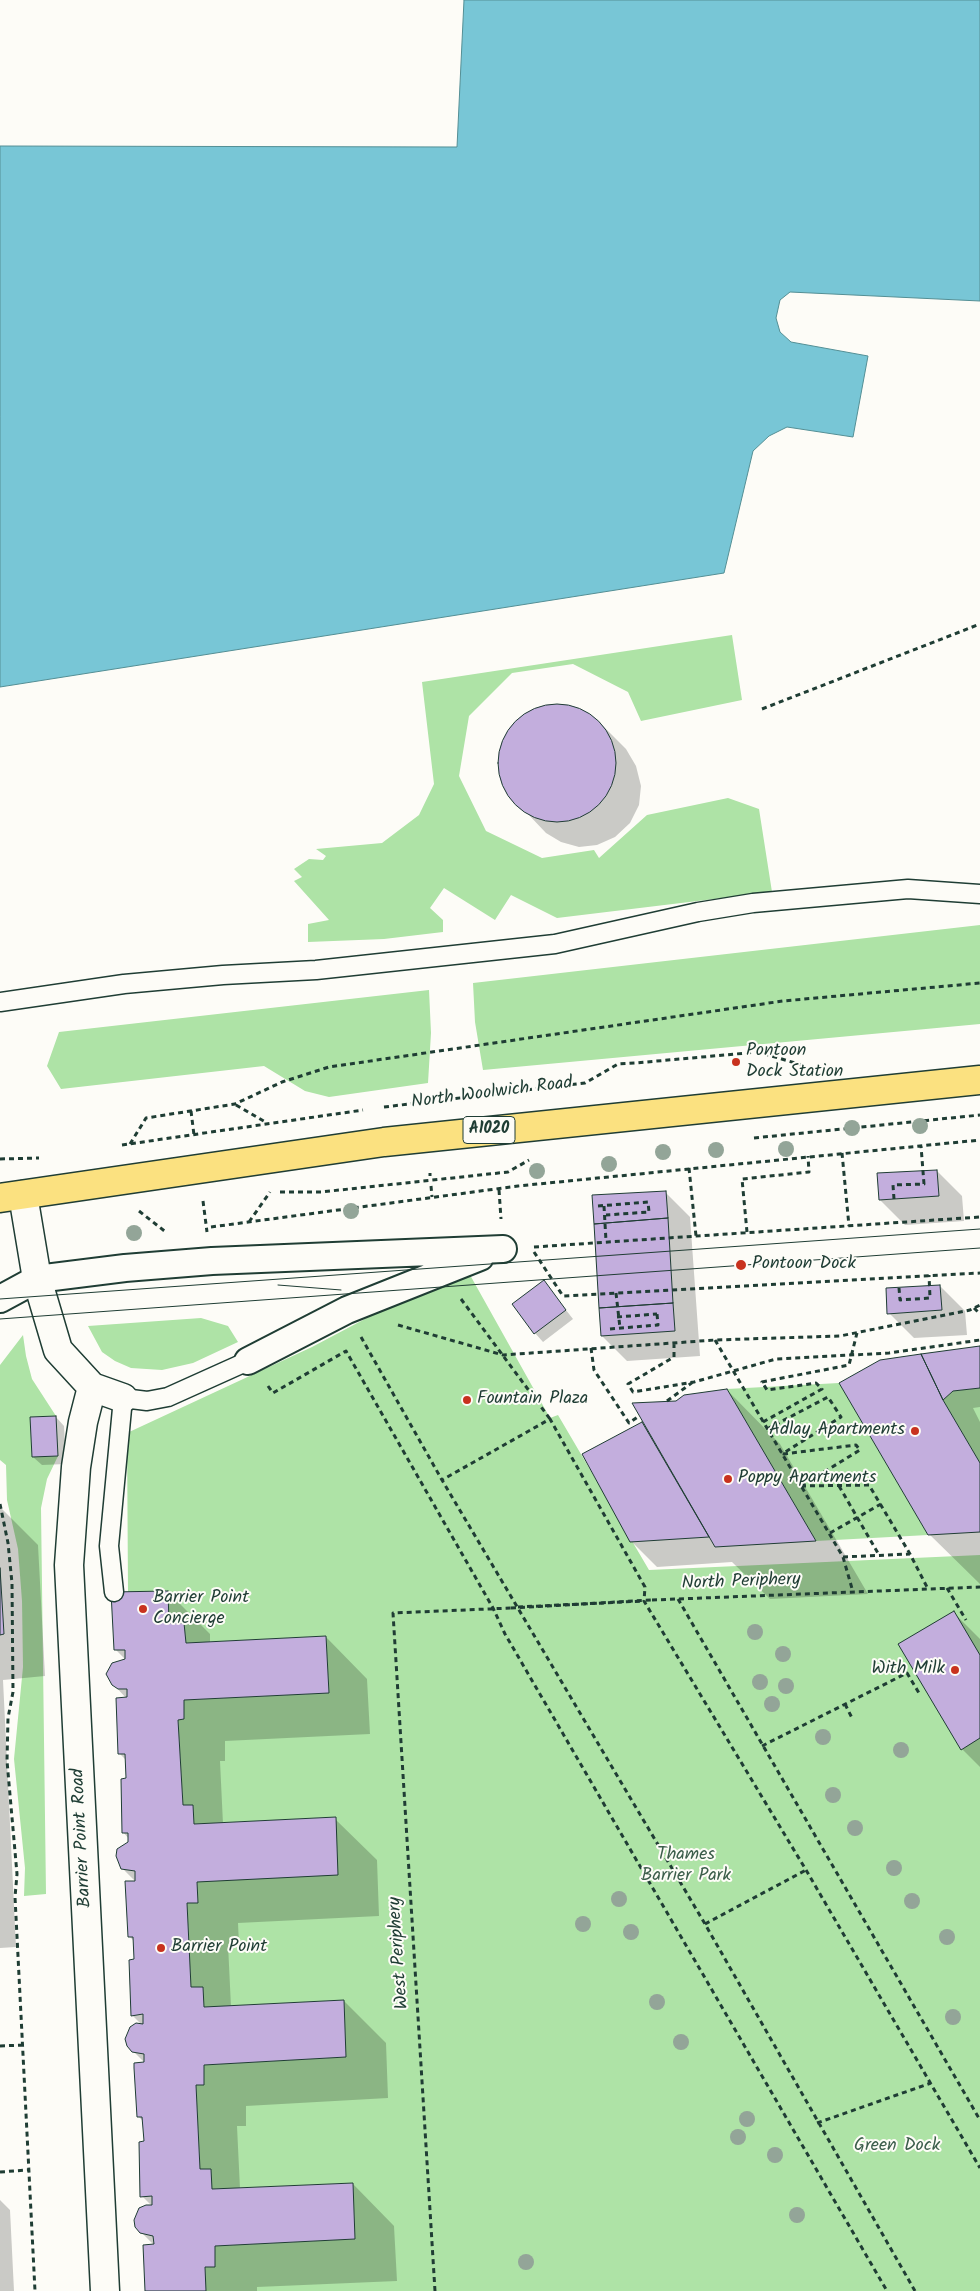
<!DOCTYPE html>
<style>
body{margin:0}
canvas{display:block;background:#fdfcf7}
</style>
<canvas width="980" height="2291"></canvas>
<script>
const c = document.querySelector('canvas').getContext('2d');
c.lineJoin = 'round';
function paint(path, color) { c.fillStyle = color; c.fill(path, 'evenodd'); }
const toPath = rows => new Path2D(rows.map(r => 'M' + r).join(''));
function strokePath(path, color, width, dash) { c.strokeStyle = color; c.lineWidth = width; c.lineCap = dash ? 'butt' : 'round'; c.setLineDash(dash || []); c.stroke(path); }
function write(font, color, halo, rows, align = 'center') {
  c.font = font + ' Kalam,sans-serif'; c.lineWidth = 4; c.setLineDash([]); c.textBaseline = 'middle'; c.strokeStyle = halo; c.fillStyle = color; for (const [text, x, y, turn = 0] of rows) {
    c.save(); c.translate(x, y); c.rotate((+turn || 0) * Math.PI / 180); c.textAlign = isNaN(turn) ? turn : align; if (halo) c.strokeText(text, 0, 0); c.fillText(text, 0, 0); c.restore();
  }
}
const green = toPath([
 [732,635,742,700,641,721,628,692,573,664,512,673,469,716,459,776,486,831,542,858,594,850,599,858,647,815,728,798,759,809,772,892,557,918,511,895,495,920,444,888,430,908,443,920,443,932,384,939,308,942,308,924,329,920,294,881,302,877,294,869,309,859,323,860,326,856,316,849,382,843,419,815,434,784,422,682],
 [980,925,980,1024,483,1070,475,1022,473,983],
 [429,990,431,1033,428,1083,329,1097,305,1091,264,1066,61,1089,47,1066,59,1032],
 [465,1266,550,1418,558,1415,649,1570,980,1555,980,2291,206,2291,205,2267,215,2267,215,2246,355,2239,353,2183,212,2189,200,2169,196,2085,204,2084,204,2065,346,2057,344,2000,204,2007,203,1987,191,1987,187,1903,198,1902,197,1882,336,1817,194,1824,193,1805,183,1805,178,1720,184,1719,184,1700,329,1693,326,1636,186,1643,184,1623,169,1623,168,1591,128,1592,127,1433,312,1347],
 [201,1318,228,1326,238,1342,193,1363,162,1370,131,1368,115,1361,102,1352,88,1326],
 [23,1335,26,1356,32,1379,56,1416,31,1417,32,1457,58,1456,47,1479,41,1508,46,1894,24,1896,25,1868,14,1759,23,1667,22,1601,18,1549,7,1500,6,1465,0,1460,0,1365],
 [839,1383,928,1535,816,1541,727,1389],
 [980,1388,980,1463,943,1400,953,1391]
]);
const water = toPath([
 [464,0,980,0,980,301,790,292,780,300,776,318,780,332,791,342,868,356,853,437,787,427,769,436,753,451,724,573,0,687,0,146,457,147,464,0]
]);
const shadow = toPath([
 [564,705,583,711,600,723,626,749,636,766,641,786,639,805,630,823,615,837,597,845,579,847,561,842,546,833,508,793,501,776,499,758,504,740,513,725,527,713,544,706],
 [937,1171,962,1196,964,1221,905,1225,880,1200],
 [665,1192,690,1217,700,1356,627,1361,602,1336],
 [544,1282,573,1319,543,1342,535,1333],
 [940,1286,965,1311,967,1335,914,1338,889,1313],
 [980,1347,980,1407,973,1408,980,1422,980,1584,929,1534,841,1384],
 [727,1390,780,1444,868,1594,770,1599,732,1562,657,1567,631,1541,584,1454,633,1427,634,1428,642,1424,648,1430,676,1402],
 [56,1417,64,1426,66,1464,42,1465,33,1457],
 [0,1507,38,1545,45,1676,3,1680,16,1947,0,1948],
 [168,1592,210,1634,210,1643,326,1637,367,1679,370,1734,225,1741,225,1761,220,1761,223,1824,335,1819,377,1860,379,1916,238,1923,239,1944,228,1944,231,2007,344,2001,386,2043,388,2098,246,2106,246,2126,237,2126,240,2189,353,2184,394,2226,397,2281,257,2287,257,2291,147,2291,154,2245,141,2232,152,2206,142,2196,145,2142,144,2122,138,2116,145,2063,128,2046,142,2025,132,2015,135,1942,129,1936,136,1882,122,1868,129,1842,129,1839,123,1832,127,1761,120,1754,127,1699,113,1684,126,1660,115,1649],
 [954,1613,980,1639,980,1767,962,1749],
 [0,2200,10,2210,14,2291,0,2291]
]);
const building = toPath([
 '498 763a59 59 0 1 1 118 0a59 59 0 1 1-118 0Z',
 [937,1170,939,1196,879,1200,877,1173,937,1170],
 [666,1191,668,1218,594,1224,592,1195,666,1191],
 [668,1218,673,1303,599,1308,594,1224,668,1218],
 [544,1280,566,1310,534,1334,512,1304,544,1280],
 [940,1285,942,1310,887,1314,886,1288,940,1285],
 [673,1303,675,1331,601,1336,599,1308,673,1303],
 [980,1346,980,1388,953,1391,943,1400,921,1354,980,1346],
 [921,1354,943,1400,980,1463,980,1532,928,1535,839,1383,880,1360,921,1354],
 [727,1389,816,1541,715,1547,632,1403,676,1401,684,1395,727,1389],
 [56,1416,58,1456,32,1457,30,1417,56,1416],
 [642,1422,709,1537,630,1542,582,1454,642,1422],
 [0,1568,4,1634,0,1635,0,1568],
 [168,1591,169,1623,184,1623,186,1643,326,1636,329,1693,184,1700,184,1719,178,1720,183,1805,193,1805,194,1824,336,1817,338,1875,197,1882,198,1903,187,1903,191,1987,203,1987,204,2007,344,2000,346,2057,204,2065,204,2085,196,2085,200,2169,211,2169,212,2189,353,2183,355,2239,215,2246,215,2267,205,2267,206,2291,145,2291,143,2245,154,2244,153,2236,140,2233,135,2227,134,2220,139,2208,146,2205,152,2205,152,2196,140,2197,139,2142,144,2141,142,2117,137,2117,134,2068,134,2063,144,2062,144,2054,132,2052,127,2046,125,2039,130,2027,136,2023,143,2024,143,2014,131,2016,129,1960,134,1959,133,1937,128,1937,125,1881,135,1881,135,1871,121,1869,116,1856,117,1849,128,1842,128,1833,122,1833,121,1779,126,1778,125,1754,118,1754,116,1698,127,1697,127,1689,118,1689,112,1685,106,1674,112,1663,125,1659,125,1650,114,1650,111,1592,168,1591],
 [954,1611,980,1655,980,1738,961,1750,898,1644,954,1611]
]);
const path = toPath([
 [762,709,980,624],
 [236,1105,267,1123],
 [384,1107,585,1083,618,1064,635,1063,758,1052,802,1065],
 [191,1111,194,1135],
 [754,1138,980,1115],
 [130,1144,146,1118,235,1104,282,1082,329,1067,783,1001,980,983],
 [122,1145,363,1110],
 [842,1153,849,1226],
 [0,1159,39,1158],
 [689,1168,696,1236],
 [430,1173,430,1176],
 [431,1186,432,1197],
 [499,1190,501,1219],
 [280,1192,321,1192,508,1172,529,1160],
 [894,1199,893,1185,924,1184,921,1146],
 [203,1201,207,1232],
 [598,1206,648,1202,649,1212,606,1215],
 [604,1206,606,1241],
 [139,1211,167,1233],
 [249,1222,270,1192],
 [211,1227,518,1186,980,1140],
 [747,1232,742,1179,809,1172,808,1156],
 [534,1247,980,1217],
 [534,1252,563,1296,980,1273],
 [899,1288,900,1300,930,1298,929,1275],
 [616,1293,620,1328],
 [461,1299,550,1419],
 [974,1308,980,1314],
 [398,1325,503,1355,715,1340,840,1336,970,1310,980,1305],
 [610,1329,658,1325,657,1314],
 [361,1337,442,1480],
 [715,1340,843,1557,853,1592],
 [674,1343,674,1357,628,1384,633,1392,694,1382,776,1359,889,1353,980,1340],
 [591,1348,594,1370,629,1423,639,1416],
 [268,1386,273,1393,346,1351,493,1608,505,1634,887,2291],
 [667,1401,693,1382],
 [763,1422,822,1389,816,1383,767,1390,762,1382,849,1365,857,1333],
 [767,1429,828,1397,841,1417,782,1454],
 [783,1454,856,1445,860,1450,801,1486],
 [801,1486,869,1485,910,1554,928,1589],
 [839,1486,879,1555],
 [0,1504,8,1543,12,1583,13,1692,8,1718,7,1761,17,1874,15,1897,35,2291],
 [830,1533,881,1504],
 [843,1557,910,1554],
 [947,1588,966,1620],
 [678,1599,980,2120],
 [652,1600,980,1587],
 [518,1607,644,1601],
 [845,1704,853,1720],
 [762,1746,907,1673,919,1693],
 [705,1924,806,1870],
 [0,2046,23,2045],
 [817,2123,931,2083],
 [0,2172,28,2170],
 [435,2291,393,1613,511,1608],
 [915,2291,705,1924,442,1480,550,1419,645,1587,644,1601,806,1870,980,2168]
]);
const service = toPath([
 [0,1002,124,984,223,975,316,970,555,944,698,912,753,903,908,889,980,894],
 [114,1592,109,1546,123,1398,147,1401,168,1397,248,1361]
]);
const pedestrian = toPath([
 [0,1299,37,1279,125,1268,212,1261,503,1249],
 [248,1361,347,1310,480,1257]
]);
const minor = toPath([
 [23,1195,37,1279,58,1350,92,1387,123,1398],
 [92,1387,83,1422,76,1467,69,1565,105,2291]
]);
const primary = toPath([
 [0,1198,384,1142,980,1080]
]);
const tram = toPath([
 [278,1285,341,1290],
 [0,1299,980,1229],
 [0,1319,980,1248]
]);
const pathBridge = toPath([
 [617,1317,657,1314],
 [511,1608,652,1600]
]);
const trees = [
 [920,1126],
 [852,1128],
 [786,1149],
 [716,1150],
 [663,1152],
 [609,1164],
 [537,1171],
 [351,1211],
 [134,1233],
 [755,1632],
 [783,1654],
 [760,1682],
 [786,1686],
 [772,1704],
 [823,1737],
 [901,1750],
 [833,1795],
 [855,1828],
 [894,1868],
 [619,1899],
 [912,1901],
 [583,1924],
 [631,1932],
 [947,1937],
 [657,2002],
 [953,2017],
 [681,2042],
 [747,2119],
 [738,2137],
 [775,2155],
 [797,2215],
 [526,2262]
];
const markers = [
 [736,1062,5,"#c8321e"],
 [741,1265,6,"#c8321e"],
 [467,1400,5,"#c8321e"],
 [915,1431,5,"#c8321e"],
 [728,1479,5,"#c8321e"],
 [143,1609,5,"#c8321e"],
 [955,1670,5,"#c8321e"],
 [161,1948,5,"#c8321e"]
];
const shields = [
 [489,1130,52]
];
const shieldNames = [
 ["A1020",489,1130]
];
const poiNames = [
 ["Pontoon",746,1052],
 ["Dock Station",746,1073],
 ["Pontoon Dock",752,1265],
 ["Fountain Plaza",477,1400],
 ["Adlay Apartments",905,1431,"right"],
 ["Poppy Apartments",738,1479],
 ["Barrier Point",153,1599],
 ["Concierge",153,1620],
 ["With Milk",945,1670,"right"],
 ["Barrier Point",171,1948]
];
const streetNames = [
 ["North Woolwich Road",492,1094,-7],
 ["North Periphery",741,1583,-2],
 ["Barrier Point Road",83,1838,-93],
 ["West Periphery",400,1953,-94]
];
const parkNames = [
 ["Thames",686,1856],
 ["Barrier Park",686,1877],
 ["Green Dock",897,2147]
];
paint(green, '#aee3a6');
paint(water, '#78c6d6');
strokePath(water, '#548f95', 1);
paint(shadow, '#0003');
paint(building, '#c3aedd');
strokePath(building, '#1f3d34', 1);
strokePath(service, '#1f3d34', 21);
strokePath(pedestrian, '#1f3d34', 30);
strokePath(minor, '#1f3d34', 31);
strokePath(primary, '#1f3d34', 31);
strokePath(path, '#1f3d34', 3, [5, 4]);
strokePath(service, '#fdfcf7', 18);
strokePath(pedestrian, '#fdfcf7', 26);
strokePath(minor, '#fdfcf7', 28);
strokePath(primary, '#fbe180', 28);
strokePath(tram, '#1f3d34', 1);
strokePath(pathBridge, '#1f3d34', 3, [5, 4]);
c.fillStyle = '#93a598';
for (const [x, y] of trees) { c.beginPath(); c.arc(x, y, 8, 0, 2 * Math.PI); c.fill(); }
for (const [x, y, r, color] of markers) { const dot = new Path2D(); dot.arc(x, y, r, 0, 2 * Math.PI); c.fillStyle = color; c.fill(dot); strokePath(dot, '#fdfcf7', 2); }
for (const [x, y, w] of shields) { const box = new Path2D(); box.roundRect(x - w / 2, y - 13.5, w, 27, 4); c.fillStyle = '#fdfcf7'; c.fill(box); strokePath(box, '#1f3d34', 1); }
write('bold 16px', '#1f3d34', null, shieldNames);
write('18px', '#1f3d34', '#fdfcf7', poiNames, 'left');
write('18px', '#1f3d34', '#fdfcf7', streetNames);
write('18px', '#3c5e4b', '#fdfcf7', parkNames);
</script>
